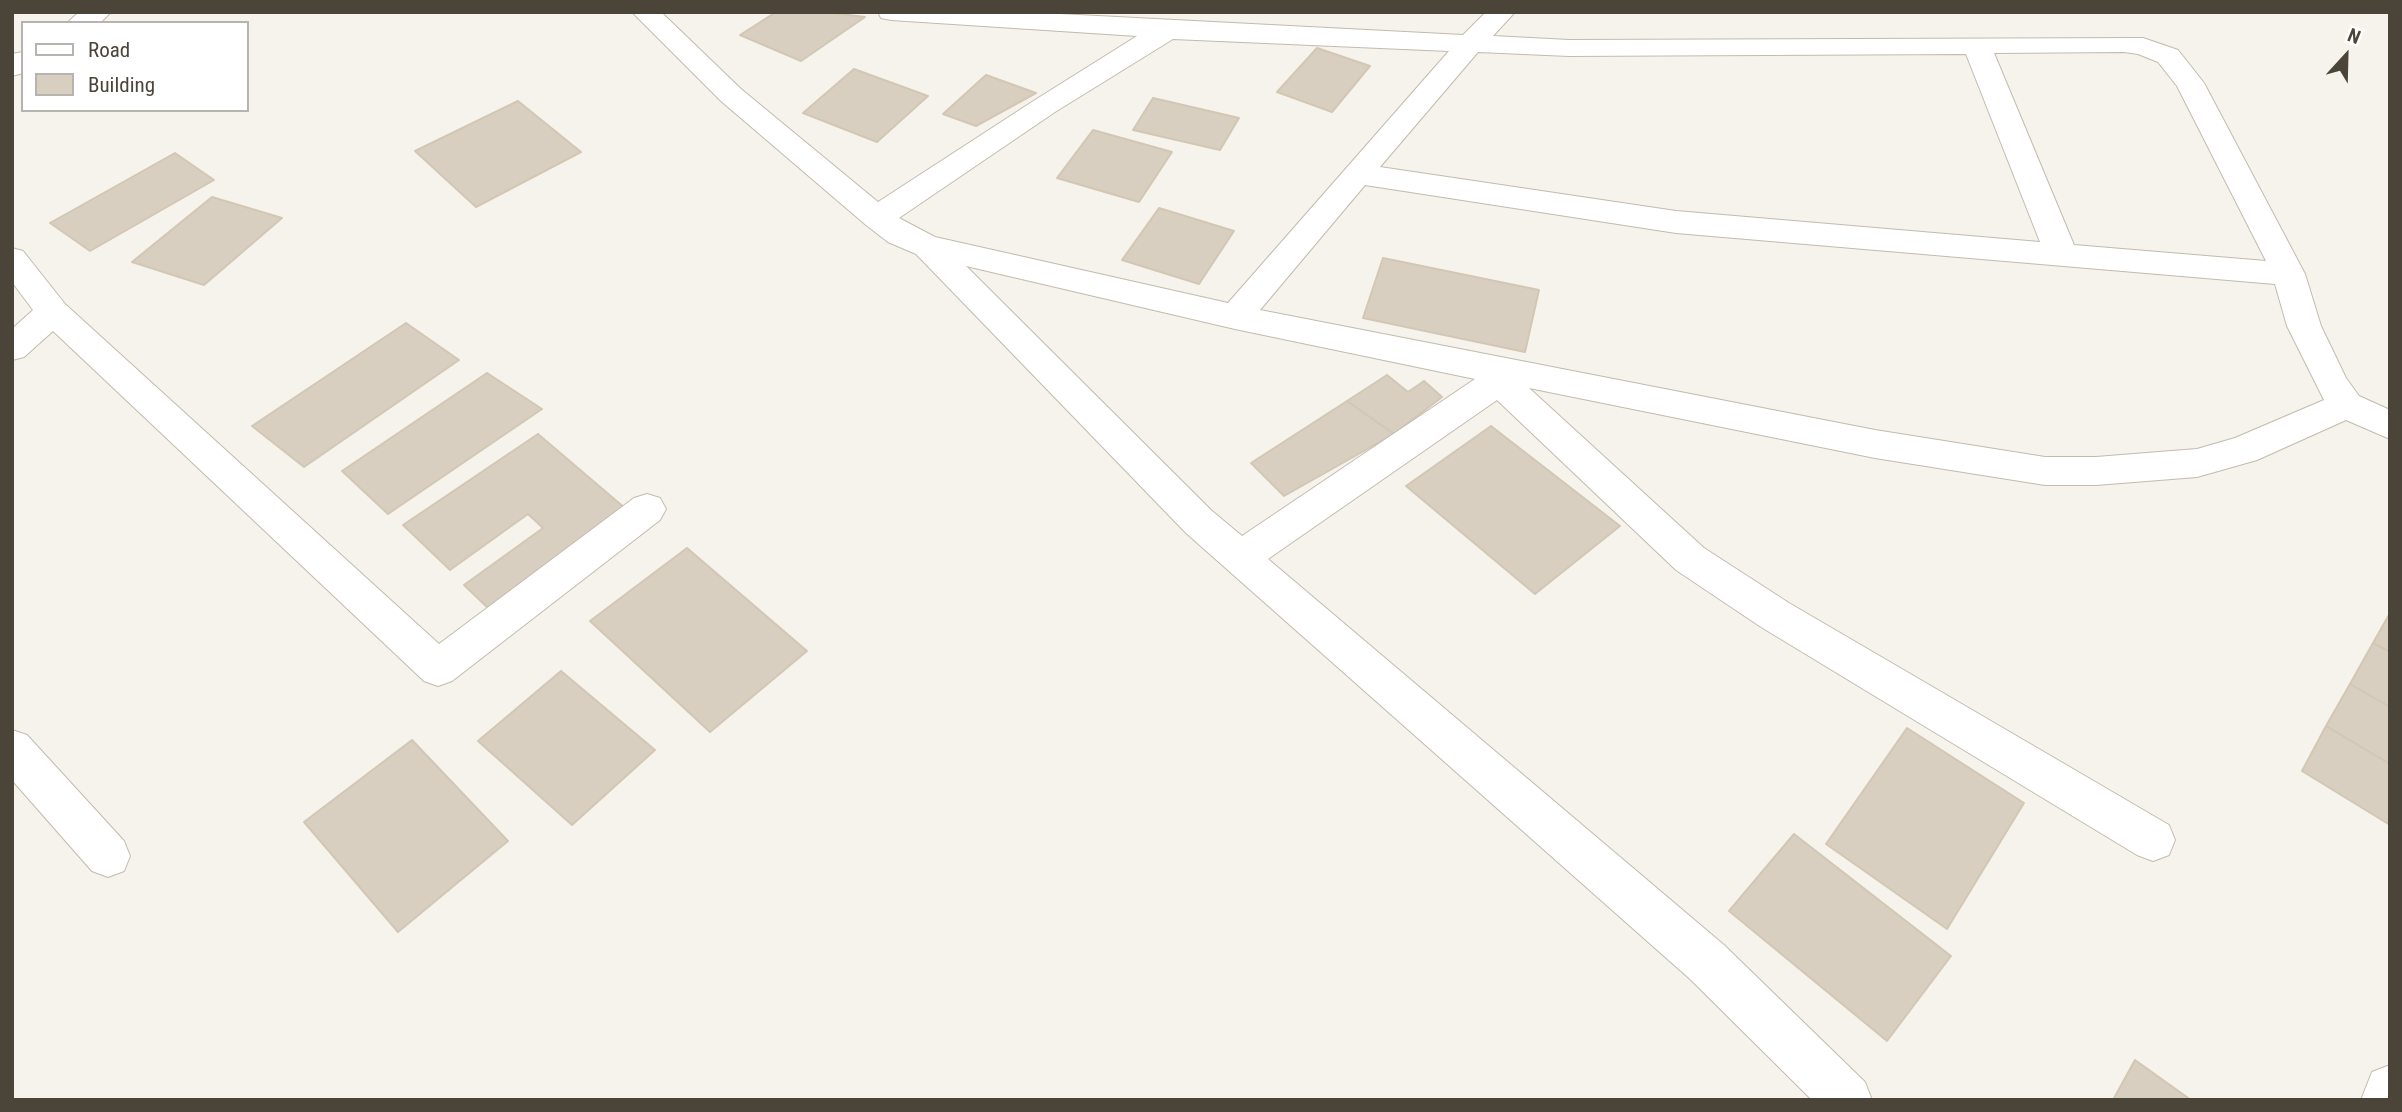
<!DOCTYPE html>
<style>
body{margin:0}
#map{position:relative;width:2402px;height:1112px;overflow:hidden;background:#f6f3ec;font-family:"Roboto Condensed",sans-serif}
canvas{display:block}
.frame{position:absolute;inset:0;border:14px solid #4b4439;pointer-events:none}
.legend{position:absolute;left:21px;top:21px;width:228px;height:91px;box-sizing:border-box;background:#fff;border:2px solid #b7b4b0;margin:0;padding:9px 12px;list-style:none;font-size:21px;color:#4b4439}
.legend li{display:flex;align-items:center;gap:14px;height:35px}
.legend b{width:35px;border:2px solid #b7b4b0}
.north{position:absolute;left:2311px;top:21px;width:70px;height:70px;-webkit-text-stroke:5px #fff;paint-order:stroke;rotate:22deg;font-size:19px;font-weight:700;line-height:28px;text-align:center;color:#4b4439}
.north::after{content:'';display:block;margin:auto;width:24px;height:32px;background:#4b4439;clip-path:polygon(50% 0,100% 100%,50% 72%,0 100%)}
</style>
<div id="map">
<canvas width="2402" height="1112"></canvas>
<div class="frame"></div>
<ul class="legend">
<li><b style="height:9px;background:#fff"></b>Road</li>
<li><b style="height:19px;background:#d8cfc1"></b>Building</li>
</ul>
<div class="north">N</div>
</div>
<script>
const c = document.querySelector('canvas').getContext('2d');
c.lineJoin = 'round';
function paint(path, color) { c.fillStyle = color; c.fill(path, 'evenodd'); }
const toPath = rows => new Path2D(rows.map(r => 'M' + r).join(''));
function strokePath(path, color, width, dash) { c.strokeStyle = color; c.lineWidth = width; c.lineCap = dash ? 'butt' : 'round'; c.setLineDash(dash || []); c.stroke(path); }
const building = toPath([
 [776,12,824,12,865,17,801,61,740,35,776,12],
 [1317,48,1370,66,1332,112,1277,92,1317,48],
 [854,69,928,96,877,142,803,113,854,69],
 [986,75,1036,93,976,126,943,114,986,75],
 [1153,98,1239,118,1220,150,1133,130,1153,98],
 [518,101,581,152,476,207,415,151,518,101],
 [1093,130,1172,152,1139,202,1057,178,1093,130],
 [175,153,214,180,90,251,50,223,175,153],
 [212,197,282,218,204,285,132,262,212,197],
 [1159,208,1234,231,1199,284,1122,260,1159,208],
 [1383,258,1539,290,1525,352,1363,318,1383,258],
 [406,323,459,360,304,467,252,426,406,323],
 [487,373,542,409,388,514,342,471,487,373],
 [1387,375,1408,392,1424,381,1442,397,1394,434,1347,401,1387,375],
 [1347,401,1394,434,1284,496,1251,463,1347,401],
 [1491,426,1620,526,1535,594,1406,486,1491,426],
 [538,434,626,509,489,609,464,585,543,528,528,514,450,570,403,525,538,434],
 [687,548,807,651,710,732,590,621,687,548],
 [2390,613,2390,652,2373,643,2390,613],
 [2373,643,2390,652,2390,707,2350,684,2373,643],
 [561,671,655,750,572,825,478,741,561,671],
 [2350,684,2390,707,2390,764,2326,726,2350,684],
 [2326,726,2390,764,2390,825,2302,771,2326,726],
 [1907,728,2024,803,1947,929,1826,844,1907,728],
 [412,740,508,841,398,932,304,822,412,740],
 [1794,834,1951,956,1887,1041,1729,911,1794,834],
 [2135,1060,2191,1100,2113,1100,2135,1060]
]);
const minor = toPath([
 [79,12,111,12,100,23,67,23,79,12],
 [632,12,661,12,741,89,878,202,1035,100,1137,36,891,20,881,18,878,12,1021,12,1463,35,1486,12,1515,12,1493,36,1569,40,2143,38,2178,50,2204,83,2305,274,2321,326,2346,378,2359,396,2390,410,2390,439,2346,420,2257,460,2197,477,2096,485,2045,485,1875,458,1529,388,1704,548,1789,603,2169,825,2175,840,2169,855,2153,861,2137,855,1761,627,1676,570,1497,400,1268,559,1724,945,1865,1082,1872,1100,1812,1100,1690,979,1186,533,916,254,888,242,866,225,721,101,632,12],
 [1173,39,1449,51,1228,303,935,237,899,218,1055,112,1173,39],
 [1478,52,1569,56,1966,54,2040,242,1676,211,1380,167,1478,52],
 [2124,52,2138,54,2158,62,2177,86,2266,261,2074,245,1994,53,2124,52],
 [1365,185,1676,233,2275,284,2287,326,2324,400,2235,438,2197,449,2096,457,2045,457,1875,430,1260,310,1365,185],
 [966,266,1235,329,1475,379,1242,536,1212,511,966,266],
 [23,52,23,73,12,76,12,54,23,52],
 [12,248,23,251,65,304,439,644,634,498,647,494,660,498,666,509,660,520,452,681,438,686,424,681,53,331,24,357,12,360,12,329,33,310,12,282,12,248],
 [12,730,27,735,124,841,130,856,124,871,108,877,92,871,12,780,12,730],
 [2390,1065,2390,1100,2361,1100,2372,1072,2390,1065]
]);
paint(building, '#d8cfc1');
strokePath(building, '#d3c7b4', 2);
strokePath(minor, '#c2bbae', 2);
paint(minor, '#fff');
</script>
